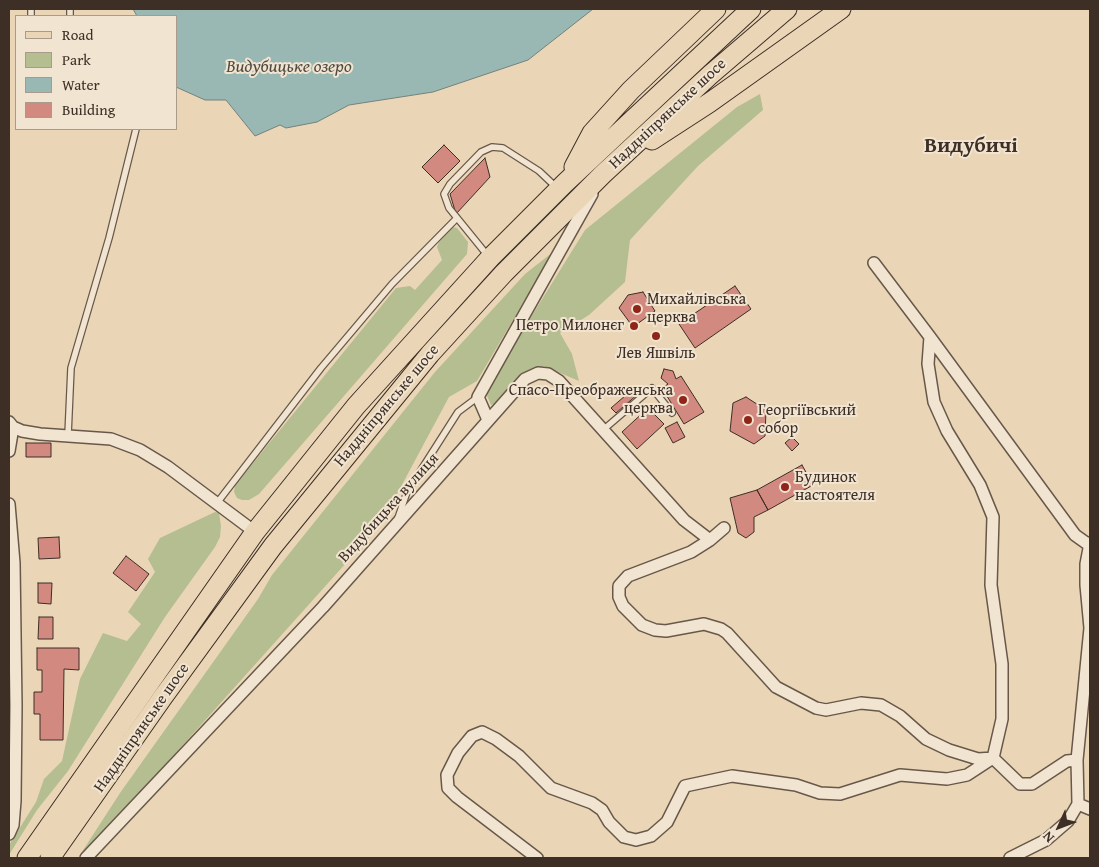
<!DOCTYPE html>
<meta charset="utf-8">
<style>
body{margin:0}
#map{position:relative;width:1099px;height:867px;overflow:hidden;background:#ead6b6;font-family:"Gentium Book Plus",serif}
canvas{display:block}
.frame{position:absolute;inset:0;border:10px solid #3d2e26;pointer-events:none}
.legend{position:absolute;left:15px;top:15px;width:162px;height:115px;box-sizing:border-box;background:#f1e4d0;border:1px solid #a99b8c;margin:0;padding:6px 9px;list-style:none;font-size:15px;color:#3d2e26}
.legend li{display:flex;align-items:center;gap:10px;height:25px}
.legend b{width:25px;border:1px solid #a99b8c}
.north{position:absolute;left:1034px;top:802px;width:50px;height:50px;-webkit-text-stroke:4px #f1e4d0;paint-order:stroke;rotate:227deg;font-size:14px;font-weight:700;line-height:20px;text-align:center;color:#3d2e26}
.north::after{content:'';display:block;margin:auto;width:18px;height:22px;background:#3d2e26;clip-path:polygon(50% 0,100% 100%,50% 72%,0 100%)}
</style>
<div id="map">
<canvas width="1099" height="867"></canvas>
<div class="frame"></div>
<ul class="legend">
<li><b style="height:6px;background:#ead6b6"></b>Road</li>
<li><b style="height:14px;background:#b4be90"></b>Park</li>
<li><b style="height:14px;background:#99b8b4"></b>Water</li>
<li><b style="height:14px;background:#d28980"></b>Building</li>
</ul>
<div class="north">N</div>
</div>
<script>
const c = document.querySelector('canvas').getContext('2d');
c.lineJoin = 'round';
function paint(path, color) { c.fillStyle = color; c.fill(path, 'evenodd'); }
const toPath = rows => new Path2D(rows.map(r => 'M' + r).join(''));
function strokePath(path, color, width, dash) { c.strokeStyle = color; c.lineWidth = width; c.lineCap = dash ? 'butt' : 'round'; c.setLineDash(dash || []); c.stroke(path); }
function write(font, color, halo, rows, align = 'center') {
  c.font = font + ' "Gentium Book Plus",serif'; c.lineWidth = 4; c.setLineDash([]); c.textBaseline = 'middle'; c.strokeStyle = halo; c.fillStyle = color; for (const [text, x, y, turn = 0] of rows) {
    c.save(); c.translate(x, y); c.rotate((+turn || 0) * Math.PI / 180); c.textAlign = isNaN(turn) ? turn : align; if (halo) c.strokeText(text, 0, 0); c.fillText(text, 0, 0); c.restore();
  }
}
const green = toPath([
 [760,94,763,110,698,166,630,240,625,282,589,315,560,333,572,354,579,381,544,366,525,373,498,403,491,405,485,391,585,230,737,107],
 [453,227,457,228,468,242,467,254,259,494,249,500,242,500,237,498,234,492,235,485,396,288,410,286,415,290,442,260,437,247,439,242],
 [553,252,477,381,449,397,381,524,165,765,78,858,120,793,258,599,272,575,435,372,525,274],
 [215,512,219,513,221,526,220,537,215,547,165,617,68,771,37,810,9,855,9,845,36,802,44,779,62,761,80,679,103,633,127,641,141,624,128,612,155,572,148,559,160,538]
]);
const water = toPath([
 [133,9,593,9,528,60,433,92,349,105,317,122,286,128,280,125,255,136,226,100,205,100,176,87,176,16,137,16,133,9]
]);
const building = toPath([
 [444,145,460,161,438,183,422,167,444,145],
 [485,158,490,177,456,214,450,194,485,158],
 [735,286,751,309,695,348,679,324,735,286],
 [643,292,655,311,633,327,619,308,628,295,643,292],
 [664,369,673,371,676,379,681,376,704,412,684,424,662,388,668,384,661,378,664,369],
 [633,389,638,394,616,413,611,408,633,389],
 [746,397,766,410,765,436,754,444,730,431,733,403,746,397],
 [648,408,664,424,637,449,622,432,648,408],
 [677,422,685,437,673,443,665,428,677,422],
 [792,437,799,444,792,451,785,443,792,437],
 [26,443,51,443,51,457,26,457,26,443],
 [802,465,813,485,768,510,757,490,802,465],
 [757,490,768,510,754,517,754,532,746,538,738,533,730,498,757,490],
 [59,537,60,558,39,559,38,538,59,537],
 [126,556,149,574,136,591,113,573,126,556],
 [38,583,52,583,51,604,38,603,38,583],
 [39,617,53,617,53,639,38,639,39,617],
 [37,648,79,648,79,670,64,669,63,740,40,740,40,714,34,714,34,692,42,692,42,670,37,670,37,648]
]);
const lane = toPath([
 [70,9,70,16],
 [31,16,31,9],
 [488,256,449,208,444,194,450,184,481,152,492,147,503,148,539,171,557,188],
 [603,430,652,388,672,413],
 [68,435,71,368,109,238,136,129],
 [217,503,321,368,392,284,457,218],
 [398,518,407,492,458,412,478,397]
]);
const street = toPath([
 [874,263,930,337,1075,535,1089,545],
 [488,420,478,397,592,194],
 [13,427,22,431,40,434,111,439,140,450,168,467,255,532],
 [9,451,13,427,9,422],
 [9,504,14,563,16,706,15,801,13,825,9,834],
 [710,540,691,552,628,576,619,586,619,597,623,606,642,625,655,630,666,631,704,624,721,629,727,633,776,687,816,708,826,710,861,703,881,705,900,716,926,739,949,750,978,759,993,758,1020,784,1032,784,1067,761,1077,760],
 [1090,543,1086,564,1086,585,1090,628,1077,760,1078,804,1090,809],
 [86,858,323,607,525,379,538,373,548,374,559,381,684,520,710,540,724,528],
 [537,858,457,797,448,788,447,775,458,753,472,736,482,732,496,739,519,756,551,788,592,803,602,810,609,822,624,837,636,840,651,836,667,822,685,786,732,776,796,785,820,793,840,794,900,775,947,779,967,775,993,758,1002,719,1002,664,991,585,993,517,980,485,947,431,934,402,928,364,930,337],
 [1010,858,1046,840,1068,821,1078,804]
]);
const primary = toPath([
 [652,140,709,103,841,9],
 [574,167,592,133,631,90,716,9],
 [27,858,255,532,356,406,490,258,565,183,751,9],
 [50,858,163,697,273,546,430,354,504,273,603,174,710,75,787,9]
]);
const markers = [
 [637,309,5,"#8f2418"],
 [634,326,5,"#8f2418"],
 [656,336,5,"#8f2418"],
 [683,400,5,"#8f2418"],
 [748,420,5,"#8f2418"],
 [785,487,5,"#8f2418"]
];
const streetNames = [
 ["Наддніпрянське шосе",668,114,-43],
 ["Наддніпрянське шосе",387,406,-50],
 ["Видубицька вулиця",389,508,-48],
 ["Наддніпрянське шосе",142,728,-55]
];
const poiNames = [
 ["Михайлівська",647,300],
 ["церква",647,318],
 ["Петро Милонєг",624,326,"right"],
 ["Лев Яшвіль",656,354,"center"],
 ["Спасо-Преображенська",673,391,"right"],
 ["церква",673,409,"right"],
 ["Георгіївський",758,411],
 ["собор",758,429],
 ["Будинок",795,478],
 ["настоятеля",795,496]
];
const waterNames = [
 ["Видубицьке озеро",289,67]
];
const districtNames = [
 ["Видубичі",971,147]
];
paint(green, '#b4be90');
paint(water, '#99b8b4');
strokePath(water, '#74817b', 1);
paint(building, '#d28980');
strokePath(building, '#3d2e26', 1);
strokePath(lane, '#68584a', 8);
strokePath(street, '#68584a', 14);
strokePath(primary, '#3d2e26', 21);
strokePath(lane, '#f1e4d0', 5.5);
strokePath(street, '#f1e4d0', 11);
strokePath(primary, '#ead6b6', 19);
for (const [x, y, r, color] of markers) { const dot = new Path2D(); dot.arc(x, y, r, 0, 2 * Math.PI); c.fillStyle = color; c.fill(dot); strokePath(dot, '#f1e4d0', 2); }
write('16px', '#3d2e26', '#f1e4d0', streetNames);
write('16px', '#3d2e26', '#f1e4d0', poiNames, 'left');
write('italic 18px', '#4f4a42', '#f1e4d0', waterNames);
write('bold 21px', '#3d2e26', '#f1e4d0', districtNames);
</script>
